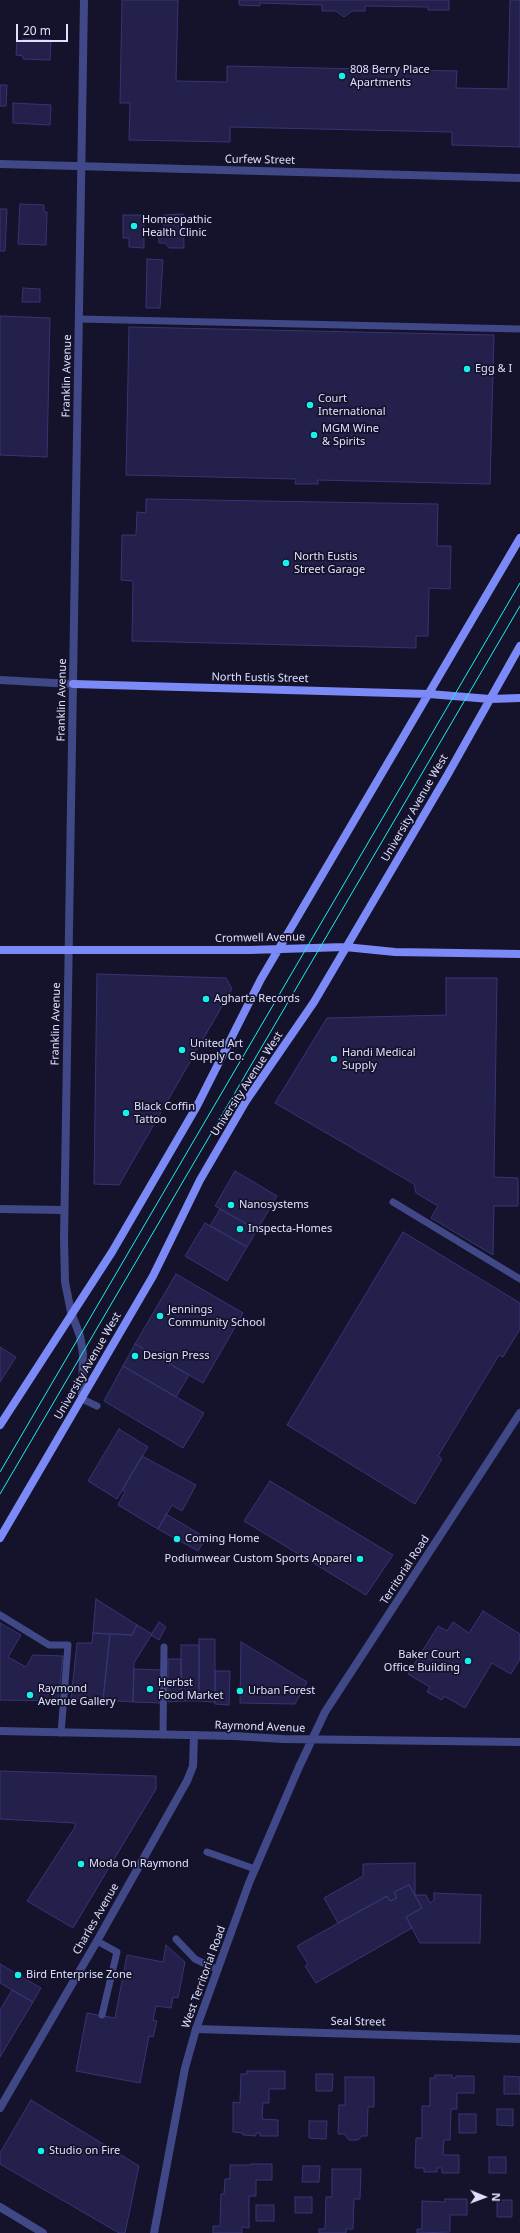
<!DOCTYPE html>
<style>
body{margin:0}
#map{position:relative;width:520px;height:2233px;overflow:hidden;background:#14132b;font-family:"Noto Sans",sans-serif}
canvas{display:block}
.north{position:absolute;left:464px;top:2177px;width:40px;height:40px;-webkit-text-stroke:3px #14132b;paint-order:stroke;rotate:91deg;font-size:11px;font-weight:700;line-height:16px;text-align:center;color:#dfe0fd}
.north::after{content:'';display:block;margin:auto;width:14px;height:18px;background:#dfe0fd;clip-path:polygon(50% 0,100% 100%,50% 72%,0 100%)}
.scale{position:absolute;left:16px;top:24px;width:52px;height:18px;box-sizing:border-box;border:2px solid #dfe0fd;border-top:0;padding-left:5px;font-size:12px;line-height:14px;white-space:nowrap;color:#dfe0fd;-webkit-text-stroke:3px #14132b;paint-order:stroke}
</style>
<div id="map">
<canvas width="520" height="2233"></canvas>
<div class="north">N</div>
<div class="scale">20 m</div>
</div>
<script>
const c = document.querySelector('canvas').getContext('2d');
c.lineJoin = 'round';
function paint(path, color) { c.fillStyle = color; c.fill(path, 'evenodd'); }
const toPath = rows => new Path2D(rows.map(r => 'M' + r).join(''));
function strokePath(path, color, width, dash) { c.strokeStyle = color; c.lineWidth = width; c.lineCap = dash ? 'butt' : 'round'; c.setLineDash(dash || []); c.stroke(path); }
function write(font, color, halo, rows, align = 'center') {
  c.font = font + ' "Noto Sans",sans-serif'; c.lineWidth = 3.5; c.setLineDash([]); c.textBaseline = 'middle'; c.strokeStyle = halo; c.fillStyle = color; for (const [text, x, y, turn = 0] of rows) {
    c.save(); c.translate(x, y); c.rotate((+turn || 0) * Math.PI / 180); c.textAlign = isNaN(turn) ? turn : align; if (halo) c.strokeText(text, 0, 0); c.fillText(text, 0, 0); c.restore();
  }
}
const building = toPath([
 [122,0,178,0,176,81,227,82,227,66,457,71,456,88,508,89,510,0,520,0,520,147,452,145,452,132,230,127,230,142,129,140,130,103,120,103,122,0],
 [239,0,449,0,449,10,428,10,428,7,365,6,365,11,352,11,344,17,336,11,322,11,322,5,260,3,260,6,239,5,239,0],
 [23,39,51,40,50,60,23,59,23,56,16,55,17,41,23,41,23,39],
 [0,85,7,85,6,106,0,106,0,85],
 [13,103,51,105,50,125,13,123,13,103],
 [20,204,44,205,44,212,47,212,46,245,18,244,20,204],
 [0,209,7,209,5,251,0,251,0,209],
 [183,214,184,248,169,248,165,243,159,243,158,230,164,227,164,215,183,214],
 [123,215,144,215,144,248,129,247,129,238,123,238,123,215],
 [147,259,163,260,160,308,146,308,147,259],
 [23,288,40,289,40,302,22,302,23,288],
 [0,316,50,318,47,457,0,455,0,316],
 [129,327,494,335,490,484,318,480,318,484,295,484,296,479,126,475,129,327],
 [146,499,438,504,437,546,451,546,450,589,429,588,428,636,416,636,416,648,132,641,133,581,121,580,122,535,136,535,137,512,146,513,146,499],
 [97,974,226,978,232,989,119,1185,94,1184,97,974],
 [446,978,497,978,494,1177,518,1178,518,1206,494,1206,493,1255,431,1218,438,1206,416,1193,414,1184,275,1103,327,1018,446,1015,446,978],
 [235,1171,277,1196,257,1230,215,1206,235,1171],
 [220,1209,257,1230,247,1247,210,1226,220,1209],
 [205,1223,247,1247,227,1281,185,1256,205,1223],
 [403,1232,520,1303,520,1329,503,1357,499,1355,438,1456,442,1459,415,1504,287,1425,403,1232],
 [176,1274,243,1313,203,1383,135,1344,176,1274],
 [135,1344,189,1375,176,1397,123,1366,135,1344],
 [0,1347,16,1357,0,1382,0,1347],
 [123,1366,204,1413,183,1448,104,1401,123,1366],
 [119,1429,148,1447,117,1499,88,1481,119,1429],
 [142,1456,196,1485,182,1511,172,1505,158,1529,118,1505,125,1492,122,1490,142,1456],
 [270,1481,393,1555,366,1595,244,1521,270,1481],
 [166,1514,206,1538,198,1551,158,1529,166,1514],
 [96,1599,137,1625,132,1635,93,1633,96,1599],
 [483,1611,520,1634,520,1659,511,1674,492,1663,465,1708,444,1696,442,1700,427,1692,430,1687,408,1674,438,1626,447,1631,453,1622,469,1633,483,1611],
 [159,1622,166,1627,159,1640,151,1635,159,1622],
 [0,1623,21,1635,8,1657,26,1667,33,1655,63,1656,58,1701,0,1700,0,1623],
 [137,1625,152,1634,134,1663,133,1702,103,1700,110,1634,132,1635,137,1625],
 [93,1633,110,1634,103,1700,71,1699,77,1643,92,1643,93,1633],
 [199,1639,215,1639,215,1702,199,1701,199,1639],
 [241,1642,307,1682,295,1704,240,1703,241,1642],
 [181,1645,199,1645,199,1701,181,1701,181,1645],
 [168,1659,181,1659,181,1701,168,1702,168,1659],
 [134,1669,162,1670,161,1703,133,1702,134,1669],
 [215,1671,230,1671,229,1705,215,1704,215,1671],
 [0,1771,156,1776,156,1789,73,1928,27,1901,75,1827,75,1823,0,1819,0,1771],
 [415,1863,415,1895,409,1885,394,1892,397,1898,390,1901,387,1896,338,1923,324,1898,363,1876,363,1864,415,1863],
 [409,1885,422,1908,406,1917,412,1928,316,1983,305,1966,308,1964,297,1946,387,1896,390,1901,397,1898,394,1892,409,1885],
 [434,1893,481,1895,480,1943,420,1943,406,1917,422,1908,415,1895,426,1895,430,1903,434,1900,434,1893],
 [166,1945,185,1962,178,1998,173,1997,171,2008,156,2006,153,2020,157,2021,153,2037,149,2036,140,2083,76,2071,87,2013,115,2018,127,1955,163,1962,166,1945],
 [0,1964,41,1988,33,2002,0,1983,0,1964],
 [12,1990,33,2002,0,2057,0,2010,12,1990],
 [247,2071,285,2071,285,2089,269,2089,269,2103,263,2103,262,2119,278,2120,278,2136,260,2136,260,2133,256,2133,256,2136,243,2135,243,2133,233,2132,233,2102,240,2103,241,2074,247,2074,247,2071],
 [316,2074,333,2074,332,2091,316,2091,316,2074],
 [435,2075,452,2075,452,2078,456,2078,456,2076,474,2076,474,2093,457,2093,457,2109,451,2109,450,2140,444,2140,443,2155,459,2155,459,2173,442,2173,442,2168,437,2168,437,2172,424,2172,424,2168,415,2168,416,2138,422,2138,422,2106,430,2106,430,2078,435,2078,435,2075],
 [504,2076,520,2077,520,2094,504,2094,504,2076],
 [345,2077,374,2077,374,2107,368,2107,367,2136,362,2136,358,2140,349,2140,344,2134,338,2134,339,2105,345,2105,345,2077],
 [31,2100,139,2166,125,2233,119,2233,0,2164,0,2153,31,2100],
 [497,2109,513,2109,513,2126,497,2125,497,2109],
 [459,2114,476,2114,476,2133,459,2133,459,2114],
 [309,2121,327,2121,326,2139,309,2138,309,2121],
 [489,2157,506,2157,506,2173,489,2173,489,2157],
 [251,2164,272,2164,272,2180,256,2180,256,2196,249,2196,249,2228,242,2227,242,2233,213,2233,213,2226,220,2226,221,2194,224,2194,225,2179,230,2179,230,2165,250,2165,251,2164],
 [303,2166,320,2166,319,2182,302,2182,303,2166],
 [332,2169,361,2169,360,2199,354,2199,353,2229,346,2229,346,2233,319,2233,319,2229,325,2229,326,2197,332,2197,332,2169],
 [295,2197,312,2197,312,2213,295,2213,295,2197],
 [445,2199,467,2199,467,2215,450,2215,450,2232,417,2233,417,2229,422,2229,422,2201,445,2202,445,2199],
 [497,2200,512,2200,512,2217,497,2217,497,2200],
 [256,2205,274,2205,274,2221,256,2221,256,2205]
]);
const service = toPath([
 [79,319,520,329],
 [393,1202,520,1279],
 [82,1399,97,1406],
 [0,1615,49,1645,68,1645,61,1733],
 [163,1735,164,1647],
 [207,1852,255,1869],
 [176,1939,195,1959,218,1970],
 [97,1941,117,1952,102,2015]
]);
const minor = toPath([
 [0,164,520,178],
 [0,680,73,684],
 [0,1209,64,1210],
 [196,2029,520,2039],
 [0,2108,97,1941,187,1781,193,1766,194,1735],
 [0,2207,43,2233]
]);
const tertiary = toPath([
 [82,1399,83,1353,80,1336,71,1312,65,1282,64,1239,84,0],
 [0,1731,234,1736,283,1739,520,1742],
 [154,2233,185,2068,196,2029,249,1883,299,1767,325,1712,520,1413]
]);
const secondary = toPath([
 [73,684,429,694,490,699,520,698],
 [0,950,250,950,345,947,395,952,520,954],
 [0,1425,112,1252,197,1106,261,979,520,538],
 [0,1538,153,1276,200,1180,246,1101,314,1002,448,774,520,646]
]);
const tram = toPath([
 [0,1472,520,583],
 [0,1494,520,606]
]);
const markers = [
 [342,76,4,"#17f1e9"],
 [134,226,4,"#17f1e9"],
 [467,369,4,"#17f1e9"],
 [310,405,4,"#17f1e9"],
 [314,435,4,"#17f1e9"],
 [286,563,4,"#17f1e9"],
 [206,999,4,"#17f1e9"],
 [182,1050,4,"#17f1e9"],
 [334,1059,4,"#17f1e9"],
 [126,1113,4,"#17f1e9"],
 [231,1205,4,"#17f1e9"],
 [240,1229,4,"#17f1e9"],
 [160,1316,4,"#17f1e9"],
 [135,1356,4,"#17f1e9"],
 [177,1539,4,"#17f1e9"],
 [360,1559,4,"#17f1e9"],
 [468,1661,4,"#17f1e9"],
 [150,1689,4,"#17f1e9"],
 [240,1691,4,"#17f1e9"],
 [30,1695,4,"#17f1e9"],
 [81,1864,4,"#17f1e9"],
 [18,1975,4,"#17f1e9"],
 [41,2151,4,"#17f1e9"]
];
const poiNames = [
 ["808 Berry Place",350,70],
 ["Apartments",350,83],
 ["Homeopathic",142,220],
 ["Health Clinic",142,233],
 ["Egg & I",475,369],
 ["Court",318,399],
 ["International",318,412],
 ["MGM Wine",322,429],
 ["& Spirits",322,442],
 ["North Eustis",294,557],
 ["Street Garage",294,570],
 ["Agharta Records",214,999],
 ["United Art",190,1044],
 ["Supply Co.",190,1057],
 ["Handi Medical",342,1053],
 ["Supply",342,1066],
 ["Black Coffin",134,1107],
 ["Tattoo",134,1120],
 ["Nanosystems",239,1205],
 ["Inspecta-Homes",248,1229],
 ["Jennings",168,1310],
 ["Community School",168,1323],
 ["Design Press",143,1356],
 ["Coming Home",185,1539],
 ["Podiumwear Custom Sports Apparel",352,1559,"right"],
 ["Baker Court",460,1655,"right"],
 ["Office Building",460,1668,"right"],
 ["Herbst",158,1683],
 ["Food Market",158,1696],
 ["Raymond",38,1689],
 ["Avenue Gallery",38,1702],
 ["Urban Forest",248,1691],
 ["Moda On Raymond",89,1864],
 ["Bird Enterprise Zone",26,1975],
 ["Studio on Fire",49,2151]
];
const streetNames = [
 ["Curfew Street",260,160,1],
 ["Franklin Avenue",67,376,-89],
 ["North Eustis Street",260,678,1],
 ["Franklin Avenue",62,700,-89],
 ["University Avenue West",415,808,-60],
 ["Cromwell Avenue",260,938,-1],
 ["Franklin Avenue",56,1024,-89],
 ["University Avenue West",247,1084,-57],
 ["University Avenue West",88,1366,-60],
 ["Territorial Road",405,1570,-57],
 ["Raymond Avenue",260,1727,2],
 ["Charles Avenue",96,1919,-60],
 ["West Territorial Road",204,1977,-70],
 ["Seal Street",358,2022,1]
];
paint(building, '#23204b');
strokePath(building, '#383476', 1);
strokePath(service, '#414887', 7);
strokePath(minor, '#414887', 8);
strokePath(tertiary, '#414887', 8);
strokePath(secondary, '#7c8af7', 8);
strokePath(tram, '#17f1e9', 1);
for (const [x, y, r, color] of markers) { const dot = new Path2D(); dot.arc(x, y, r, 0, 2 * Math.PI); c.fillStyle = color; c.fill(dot); strokePath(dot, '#14132b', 1.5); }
write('11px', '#dfe0fd', '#14132b', poiNames, 'left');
write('11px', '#dfe0fd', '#14132b', streetNames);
</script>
